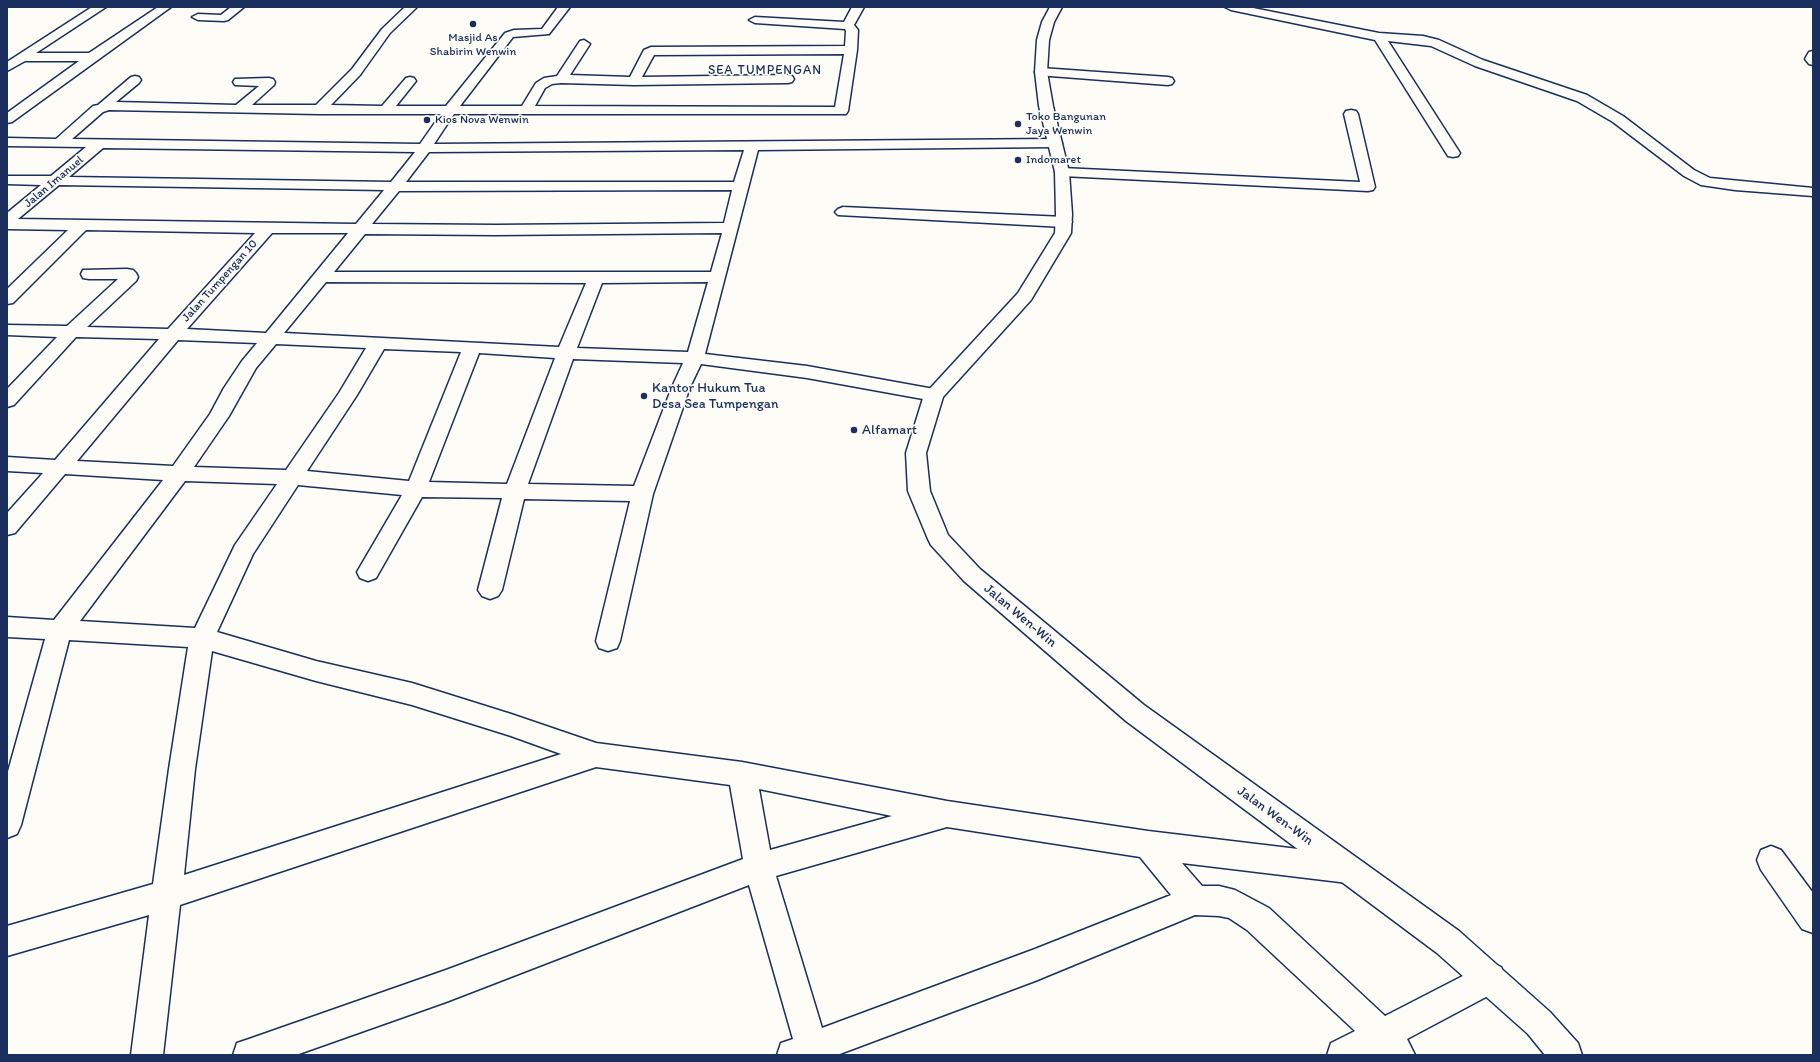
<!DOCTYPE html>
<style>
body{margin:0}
#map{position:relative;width:1820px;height:1062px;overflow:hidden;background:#fdfcf7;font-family:Itim,sans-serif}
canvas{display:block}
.frame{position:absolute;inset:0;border:8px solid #1b2f5e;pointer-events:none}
</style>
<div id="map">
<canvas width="1820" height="1062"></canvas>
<div class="frame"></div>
</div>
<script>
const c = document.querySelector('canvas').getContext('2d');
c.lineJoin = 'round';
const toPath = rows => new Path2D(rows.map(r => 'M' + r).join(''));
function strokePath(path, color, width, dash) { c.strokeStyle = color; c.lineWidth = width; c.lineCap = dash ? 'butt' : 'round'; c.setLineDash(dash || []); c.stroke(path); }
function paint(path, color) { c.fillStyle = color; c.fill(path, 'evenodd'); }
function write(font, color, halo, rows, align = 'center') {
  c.font = font + ' Itim,sans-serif'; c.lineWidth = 3.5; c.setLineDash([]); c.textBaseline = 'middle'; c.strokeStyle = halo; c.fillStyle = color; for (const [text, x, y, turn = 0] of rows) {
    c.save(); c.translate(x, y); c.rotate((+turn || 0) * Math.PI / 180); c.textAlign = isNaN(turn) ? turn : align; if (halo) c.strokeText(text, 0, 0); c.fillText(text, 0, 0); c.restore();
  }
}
const street = toPath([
 [92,7,106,7,36,53,89,53,158,7,171,7,12,122,7,123,7,113,79,61,25,61,7,71,7,62,92,7],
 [231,7,244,7,228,20,224,21,198,20,192,17,198,14,221,15,231,7],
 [405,7,417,7,390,33,360,75,331,105,382,106,406,78,410,77,414,78,416,81,396,106,446,106,505,33,514,30,542,29,558,7,570,7,549,34,513,37,460,106,522,106,536,83,544,78,557,76,580,41,584,40,590,44,570,75,630,77,644,50,651,47,845,46,846,31,845,29,755,23,749,20,755,17,844,22,852,7,864,7,854,25,858,30,857,50,848,111,846,114,454,114,434,144,1055,139,1060,140,1062,143,1060,146,1055,147,758,150,705,354,807,366,934,389,941,391,944,395,941,399,934,401,807,378,701,364,690,387,653,494,620,641,617,648,608,651,599,648,596,641,630,501,524,499,502,590,498,596,490,599,482,596,478,590,502,498,422,497,376,578,368,581,360,578,357,572,402,495,298,485,253,554,217,632,316,661,412,683,511,714,596,743,742,762,947,801,1148,831,1348,855,1358,859,1363,869,1358,879,1348,883,1182,863,1202,886,1219,886,1235,890,1269,908,1385,1016,1490,962,1501,967,1506,978,1501,989,1407,1039,1415,1055,1327,1055,1331,1043,1355,1031,1247,930,1229,918,1219,916,1195,915,1035,981,837,1055,777,1055,781,1043,793,1039,749,885,446,1002,296,1055,233,1055,237,1043,249,1039,446,970,743,859,730,785,596,767,180,905,163,1055,131,1055,149,915,7,956,7,926,153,884,169,769,188,647,69,640,21,825,17,834,7,838,7,775,45,639,7,637,7,617,54,620,163,480,65,474,15,533,7,535,7,513,43,473,7,471,7,457,55,460,159,339,76,337,14,405,7,407,7,389,57,337,7,335,7,325,67,326,118,279,89,279,83,278,81,274,83,270,127,269,133,270,136,273,138,277,136,281,87,327,168,329,255,233,86,230,13,303,7,304,7,289,68,230,7,229,7,213,41,185,7,184,7,176,51,176,86,147,7,146,7,138,56,139,93,106,98,105,131,77,135,76,139,77,141,80,139,83,116,102,236,105,259,86,235,85,233,82,235,79,269,78,273,79,275,82,274,85,252,105,316,105,352,69,382,29,405,7],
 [844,54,835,107,535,106,545,88,552,84,561,83,634,85,788,83,792,82,794,79,792,76,788,75,642,77,654,55,844,54],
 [109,110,319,114,441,114,420,144,72,139,103,112,109,110],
 [103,148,415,152,391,182,69,177,103,148],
 [744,150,734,182,406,182,429,152,744,150],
 [59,185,384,190,356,224,18,219,59,185],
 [732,190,724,223,495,225,372,224,399,191,732,190],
 [272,233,348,233,266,333,187,329,272,233],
 [722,233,711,272,334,272,365,234,495,235,722,233],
 [326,282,586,283,559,347,284,333,326,282],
 [708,282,688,352,577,348,602,283,708,282],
 [178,340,257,343,242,361,224,388,210,414,173,466,77,461,178,340],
 [276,344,366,348,339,393,286,470,194,467,229,416,256,368,276,344],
 [384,349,461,352,409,481,307,471,357,395,384,349],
 [479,353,555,358,507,484,429,482,479,353],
 [573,359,683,363,672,387,634,486,528,484,573,359],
 [185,481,277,484,235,545,195,628,80,621,185,481],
 [212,651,316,681,412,705,511,736,561,754,184,875,195,769,212,651],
 [759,789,892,816,770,850,759,789],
 [947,827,1140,857,1171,895,1035,949,822,1028,776,876,947,827],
 [1225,7,1248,7,1379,33,1423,36,1439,40,1483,60,1587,95,1623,116,1694,170,1710,178,1813,188,1813,196,1735,190,1701,185,1684,176,1613,122,1577,101,1475,66,1431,46,1388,41,1460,153,1458,156,1453,157,1448,156,1375,40,1231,10,1225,7],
 [1813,51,1813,65,1809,64,1805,59,1809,52,1813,51],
 [1041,68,1168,77,1172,78,1174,81,1172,84,1168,85,1037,75,1035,72,1037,69,1041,68],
 [1351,110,1356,111,1358,114,1375,187,1373,190,1368,191,1062,176,1057,175,1055,172,1057,169,1062,168,1360,182,1344,114,1346,111,1351,110],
 [843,207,1064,217,1070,219,1072,222,1070,225,1064,227,838,215,835,212,838,209,843,207],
 [1771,846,1781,850,1813,893,1813,933,1802,929,1761,870,1757,860,1761,850,1771,846]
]);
const secondary = toPath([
 [1050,7,1062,7,1054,22,1049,40,1047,72,1053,106,1069,172,1072,214,1071,233,1031,300,943,397,926,453,930,491,948,535,980,569,1144,705,1459,931,1550,1012,1578,1043,1582,1055,1545,1055,1528,1034,1437,953,1126,721,964,581,931,545,928,539,908,491,906,453,924,395,1018,293,1055,233,1056,214,1055,172,1039,106,1035,72,1037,40,1042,22,1050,7]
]);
const markers = [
 [473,24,4,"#1b2f5e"],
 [427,120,4,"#1b2f5e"],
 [1018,124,4,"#1b2f5e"],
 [1018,160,4,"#1b2f5e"],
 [644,396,4,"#1b2f5e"],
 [854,430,4,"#1b2f5e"]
];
const farPoinames = [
 ["Masjid As",473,38,"center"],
 ["Shabirin Wenwin",473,52,"center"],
 ["Toko Bangunan",1026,117],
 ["Jaya Wenwin",1026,131],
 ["Kios Nova Wenwin",435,120],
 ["Indomaret",1026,160]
];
const farStreetnames = [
 ["Jalan Imanuel",54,182,-40],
 ["Jalan Tumpengan 10",220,281,-48]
];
const farQuarternames = [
 ["SEA TUMPENGAN",765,71]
];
const poiNames = [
 ["Kantor Hukum Tua",652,388],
 ["Desa Sea Tumpengan",652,404],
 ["Alfamart",862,430]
];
const streetNames = [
 ["Jalan Wen-Win",1020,616,40],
 ["Jalan Wen-Win",1275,816,36]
];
strokePath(street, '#1b2f5e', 3);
strokePath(secondary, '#1b2f5e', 3);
paint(street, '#fdfcf7');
paint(secondary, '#fdfcf7');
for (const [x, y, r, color] of markers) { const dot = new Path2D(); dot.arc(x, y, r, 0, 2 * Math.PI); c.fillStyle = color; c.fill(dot); strokePath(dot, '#fdfcf7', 1.5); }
write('12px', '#1b2f5e', '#fdfcf7', farPoinames, 'left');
write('12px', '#1b2f5e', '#fdfcf7', farStreetnames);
c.letterSpacing = '1px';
write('13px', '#1b2f5e', '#fdfcf7', farQuarternames);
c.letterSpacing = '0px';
write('14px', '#1b2f5e', '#fdfcf7', poiNames, 'left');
write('14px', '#1b2f5e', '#fdfcf7', streetNames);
</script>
